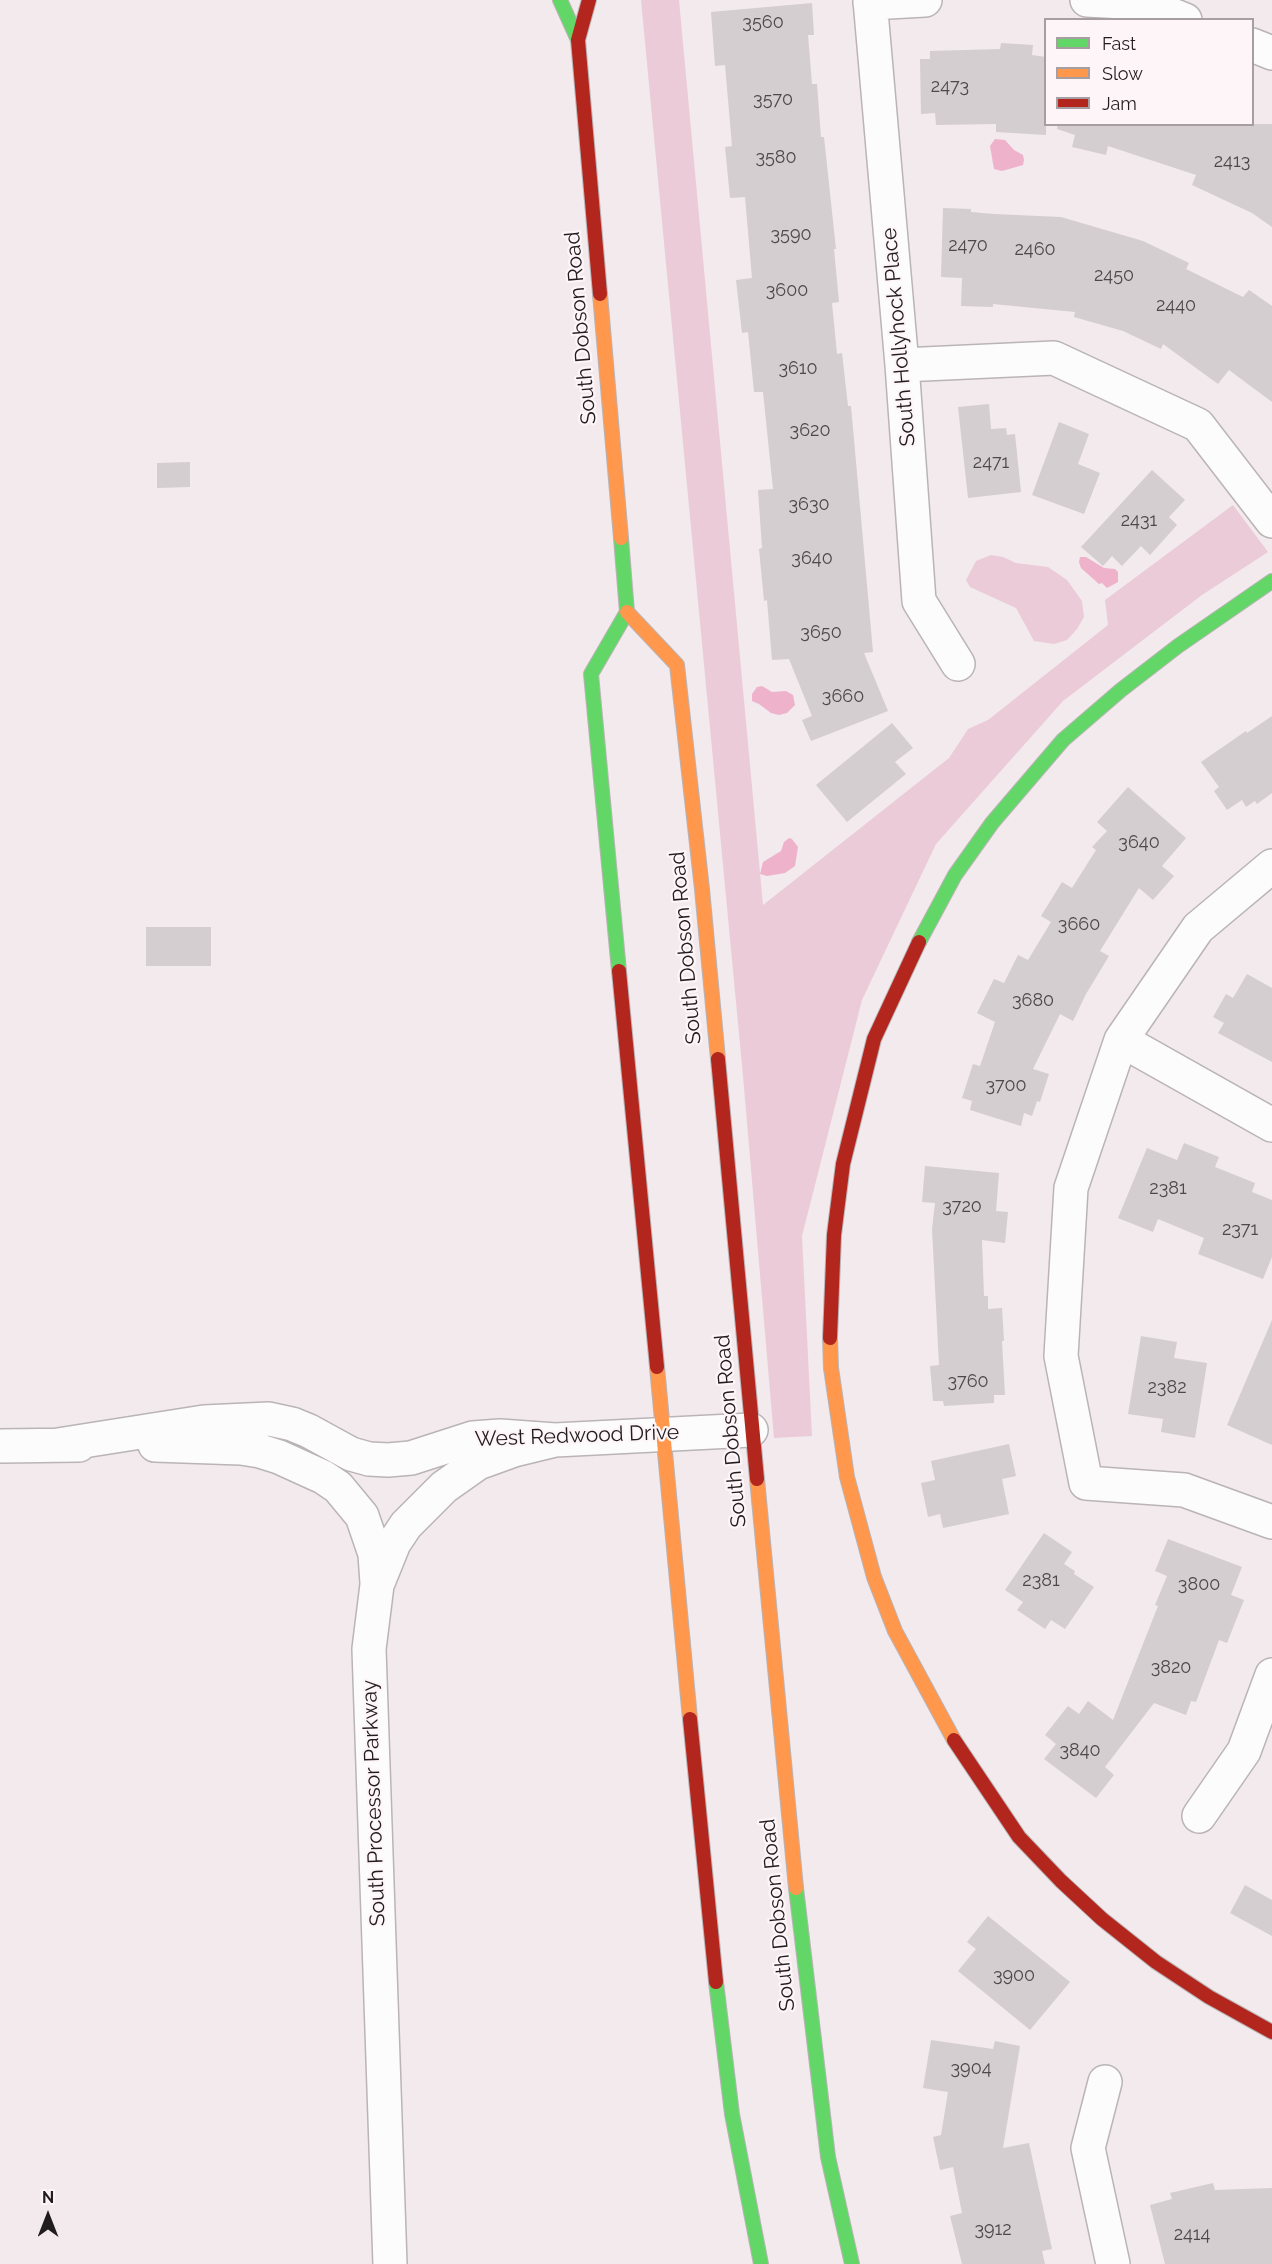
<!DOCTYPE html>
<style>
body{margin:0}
#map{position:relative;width:1272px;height:2264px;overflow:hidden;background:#f2eaec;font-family:Raleway,sans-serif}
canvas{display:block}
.legend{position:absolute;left:1044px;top:18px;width:210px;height:108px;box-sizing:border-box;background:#fef5f8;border:2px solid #a69ea1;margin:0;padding:8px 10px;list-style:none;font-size:18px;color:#211c1e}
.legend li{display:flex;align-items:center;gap:12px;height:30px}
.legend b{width:30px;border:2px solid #a69ea1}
.north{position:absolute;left:18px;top:2186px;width:60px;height:60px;-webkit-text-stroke:4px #fef5f8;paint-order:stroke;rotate:0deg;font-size:16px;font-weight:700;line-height:24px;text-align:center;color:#211c1e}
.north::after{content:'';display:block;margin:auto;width:21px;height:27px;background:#211c1e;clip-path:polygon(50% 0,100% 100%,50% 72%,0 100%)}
</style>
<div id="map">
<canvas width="1272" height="2264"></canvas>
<ul class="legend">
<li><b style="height:8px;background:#63d668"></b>Fast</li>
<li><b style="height:8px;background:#ff974d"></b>Slow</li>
<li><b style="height:8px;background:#b3261e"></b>Jam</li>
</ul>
<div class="north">N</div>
</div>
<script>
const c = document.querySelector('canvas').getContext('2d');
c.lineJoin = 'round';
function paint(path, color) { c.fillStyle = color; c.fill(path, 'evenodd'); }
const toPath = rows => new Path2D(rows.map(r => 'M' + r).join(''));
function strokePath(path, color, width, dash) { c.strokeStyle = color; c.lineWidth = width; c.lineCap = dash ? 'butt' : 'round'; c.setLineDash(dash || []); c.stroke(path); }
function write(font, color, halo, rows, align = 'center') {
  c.font = font + ' Raleway,sans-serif'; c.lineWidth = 4.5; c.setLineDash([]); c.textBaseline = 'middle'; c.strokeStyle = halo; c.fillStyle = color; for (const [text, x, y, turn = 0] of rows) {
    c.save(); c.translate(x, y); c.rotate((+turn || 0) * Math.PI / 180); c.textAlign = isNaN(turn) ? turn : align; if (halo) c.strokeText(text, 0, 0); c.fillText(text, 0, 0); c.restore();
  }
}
const green = toPath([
 [641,0,679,0,763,905,949,758,968,729,988,720,1108,625,1105,600,1233,505,1268,552,1202,595,1063,701,936,844,862,1000,802,1236,812,1436,774,1438,743,1076],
 [991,555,1003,557,1016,563,1048,567,1067,580,1082,601,1084,617,1077,629,1067,640,1054,644,1034,641,1016,608,970,587,966,580,976,561]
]);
const water = toPath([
 [995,139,1005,140,1014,150,1023,155,1024,160,1023,165,1002,171,994,169,990,146],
 [1080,557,1086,557,1104,568,1115,569,1118,572,1118,582,1107,588,1102,583,1099,584,1081,568,1079,562],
 [762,686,772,692,786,691,793,695,795,705,787,713,779,715,771,713,759,704,752,701,752,694,757,687],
 [789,838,792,839,798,847,795,866,785,873,767,876,760,874,763,862,781,851,784,842]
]);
const building = toPath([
 [812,3,814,35,808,35,812,84,817,84,821,137,824,137,836,249,834,249,839,302,832,303,837,354,842,353,848,406,851,406,873,652,864,653,888,711,811,741,802,720,812,716,789,659,772,660,767,600,764,601,759,549,762,548,758,490,773,489,763,392,754,392,748,332,742,333,736,280,752,278,745,197,730,198,725,147,732,146,725,65,715,66,711,12],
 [1001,43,1033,45,1032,55,1046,57,1046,135,996,132,996,124,936,125,935,113,921,114,920,59,930,59,930,51,1000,49],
 [1058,124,1272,124,1272,227,1252,213,1192,185,1196,175,1108,146,1106,155,1072,147,1075,135,1057,129],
 [943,208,971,209,971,212,994,214,1061,217,1143,241,1189,263,1186,269,1243,297,1249,290,1272,306,1272,402,1229,370,1218,384,1163,344,1161,349,1123,331,1074,317,1075,312,993,304,993,307,961,306,962,278,941,277],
 [989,404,991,429,1006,428,1007,435,1015,434,1021,492,968,498,958,407],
 [1059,422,1089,434,1078,464,1100,473,1084,514,1032,495],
 [190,462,190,487,157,488,157,463],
 [1152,470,1185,500,1169,517,1177,525,1150,555,1141,546,1122,566,1112,556,1103,566,1081,547],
 [1272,716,1272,793,1257,804,1255,801,1246,807,1242,800,1227,810,1214,791,1219,787,1201,762,1246,731,1247,733],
 [892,723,913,748,895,762,906,774,847,822,816,785],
 [1128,787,1186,838,1162,866,1174,876,1153,900,1139,888,1100,951,1109,956,1086,994,1073,1021,1060,1014,1033,1069,1049,1074,1040,1102,1037,1101,1032,1116,1024,1113,1021,1126,970,1110,972,1101,962,1098,973,1064,980,1066,995,1022,977,1013,994,979,1004,983,1018,955,1028,960,1051,922,1041,916,1062,882,1072,888,1096,850,1092,847,1107,831,1097,822],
 [146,927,211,927,211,966,146,966],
 [1247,974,1272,988,1272,1062,1218,1033,1224,1023,1213,1017,1226,994,1233,998],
 [1184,1143,1219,1157,1215,1167,1255,1183,1252,1192,1272,1200,1272,1257,1263,1279,1198,1254,1204,1238,1158,1219,1153,1232,1118,1218,1147,1148,1177,1160],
 [925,1166,999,1173,996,1211,1008,1212,1005,1243,982,1240,984,1296,988,1296,988,1309,1002,1308,1004,1341,1002,1341,1005,1395,994,1395,994,1403,944,1406,943,1401,933,1401,930,1366,939,1365,932,1229,935,1203,922,1202],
 [1272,1320,1272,1445,1227,1425],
 [1141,1336,1177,1342,1174,1358,1207,1363,1195,1438,1161,1432,1163,1419,1128,1414],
 [1009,1444,1016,1476,1002,1479,1009,1514,943,1528,940,1514,928,1517,921,1483,935,1480,931,1461],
 [1044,1533,1072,1552,1064,1564,1075,1571,1074,1574,1094,1587,1065,1629,1051,1620,1045,1629,1017,1610,1023,1602,1005,1590],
 [1168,1539,1242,1567,1231,1595,1244,1600,1227,1643,1219,1640,1196,1702,1191,1701,1186,1715,1154,1703,1105,1767,1114,1775,1096,1798,1044,1759,1056,1744,1045,1735,1068,1706,1079,1714,1088,1701,1113,1720,1158,1606,1155,1605,1167,1576,1155,1571],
 [1245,1885,1272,1900,1272,1936,1230,1913],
 [988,1916,1070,1982,1030,2030,958,1971,976,1949,967,1942],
 [931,2040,993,2049,995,2041,1020,2046,1003,2148,1029,2143,1052,2249,1042,2251,1045,2264,962,2264,950,2216,962,2213,953,2167,940,2170,933,2137,941,2135,948,2092,923,2088],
 [1213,2183,1215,2190,1272,2188,1272,2264,1165,2264,1150,2205,1172,2199,1170,2193]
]);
const street = toPath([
 [870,0,902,365,919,601,958,664],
 [1087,0,1142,3,1185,20],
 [870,3,925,0],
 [1252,45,1272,53],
 [902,365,1054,358,1198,425,1272,521],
 [1272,866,1198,928,1121,1040,1071,1188,1061,1356,1086,1483,1184,1490,1272,1522],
 [1121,1040,1272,1125],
 [58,1445,204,1422,269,1419,292,1424,309,1431,351,1454,369,1459,388,1460,411,1458,473,1438,500,1436,555,1440,751,1430],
 [155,1445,241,1448,260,1451,279,1457,323,1477,338,1487,362,1516,375,1554,377,1583],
 [0,1446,79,1445],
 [1199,1816,1244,1751,1272,1675],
 [1105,2082,1088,2148,1113,2264],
 [390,2264,369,1649,377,1585,394,1543,406,1525,444,1487,478,1463,514,1450,555,1440]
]);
const fast = toPath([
 [560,0,578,40],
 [919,942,955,875,992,823,1063,740,1121,690,1178,646,1272,581],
 [619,971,591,674,627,612,621,538],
 [796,1888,828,2157,852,2264],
 [716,1982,732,2114,761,2264]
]);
const slow = toPath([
 [600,294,621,538],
 [627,612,677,665,702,889,718,1059],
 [830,1338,831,1368,847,1477,874,1577,895,1631,954,1740],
 [657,1367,690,1719],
 [757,1479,796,1888]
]);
const jam = toPath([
 [589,0,578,40,600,294],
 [619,971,657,1367],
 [718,1059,757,1479],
 [830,1338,834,1235,843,1164,874,1039,919,942],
 [690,1719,716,1982],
 [954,1740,1019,1837,1061,1881,1102,1919,1156,1962,1209,1997,1272,2032]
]);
const numberNames = [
 ["3560",763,23],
 ["2473",950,87],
 ["3570",773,100],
 ["3580",776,158],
 ["2413",1232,162],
 ["3590",791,235],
 ["2470",968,246],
 ["2460",1035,250],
 ["2450",1114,276],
 ["3600",787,291],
 ["2440",1176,306],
 ["3610",798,369],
 ["3620",810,431],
 ["2471",991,463],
 ["3630",809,505],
 ["2431",1139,521],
 ["3640",812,559],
 ["3650",821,633],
 ["3660",843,697],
 ["3640",1139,843],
 ["3660",1079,925],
 ["3680",1033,1001],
 ["3700",1006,1086],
 ["2381",1168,1189],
 ["3720",962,1207],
 ["2371",1240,1230],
 ["3760",968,1382],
 ["2382",1167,1388],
 ["2381",1041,1581],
 ["3800",1199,1585],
 ["3820",1171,1668],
 ["3840",1080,1751],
 ["3900",1014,1976],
 ["3904",971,2069],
 ["3912",993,2230],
 ["2414",1192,2235]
];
const streetNames = [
 ["South Dobson Road",581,328,-95],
 ["South Hollyhock Place",899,337,-95],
 ["South Dobson Road",686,948,-95],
 ["South Dobson Road",731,1431,-95],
 ["West Redwood Drive",577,1436,-2],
 ["South Processor Parkway",374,1803,-92],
 ["South Dobson Road",778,1915,-96]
];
paint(green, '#eccbd8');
paint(water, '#efb2cb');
paint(building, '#d4ced0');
strokePath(street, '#bab4b6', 36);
strokePath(fast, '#bab4b6', 16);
strokePath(slow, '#bab4b6', 16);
strokePath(jam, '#bab4b6', 16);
strokePath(street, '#fdfcfc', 33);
strokePath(fast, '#63d668', 14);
strokePath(slow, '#ff974d', 14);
strokePath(jam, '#b3261e', 14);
write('18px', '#4e484a', null, numberNames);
write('21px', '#211c1e', '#fef5f8', streetNames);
</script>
